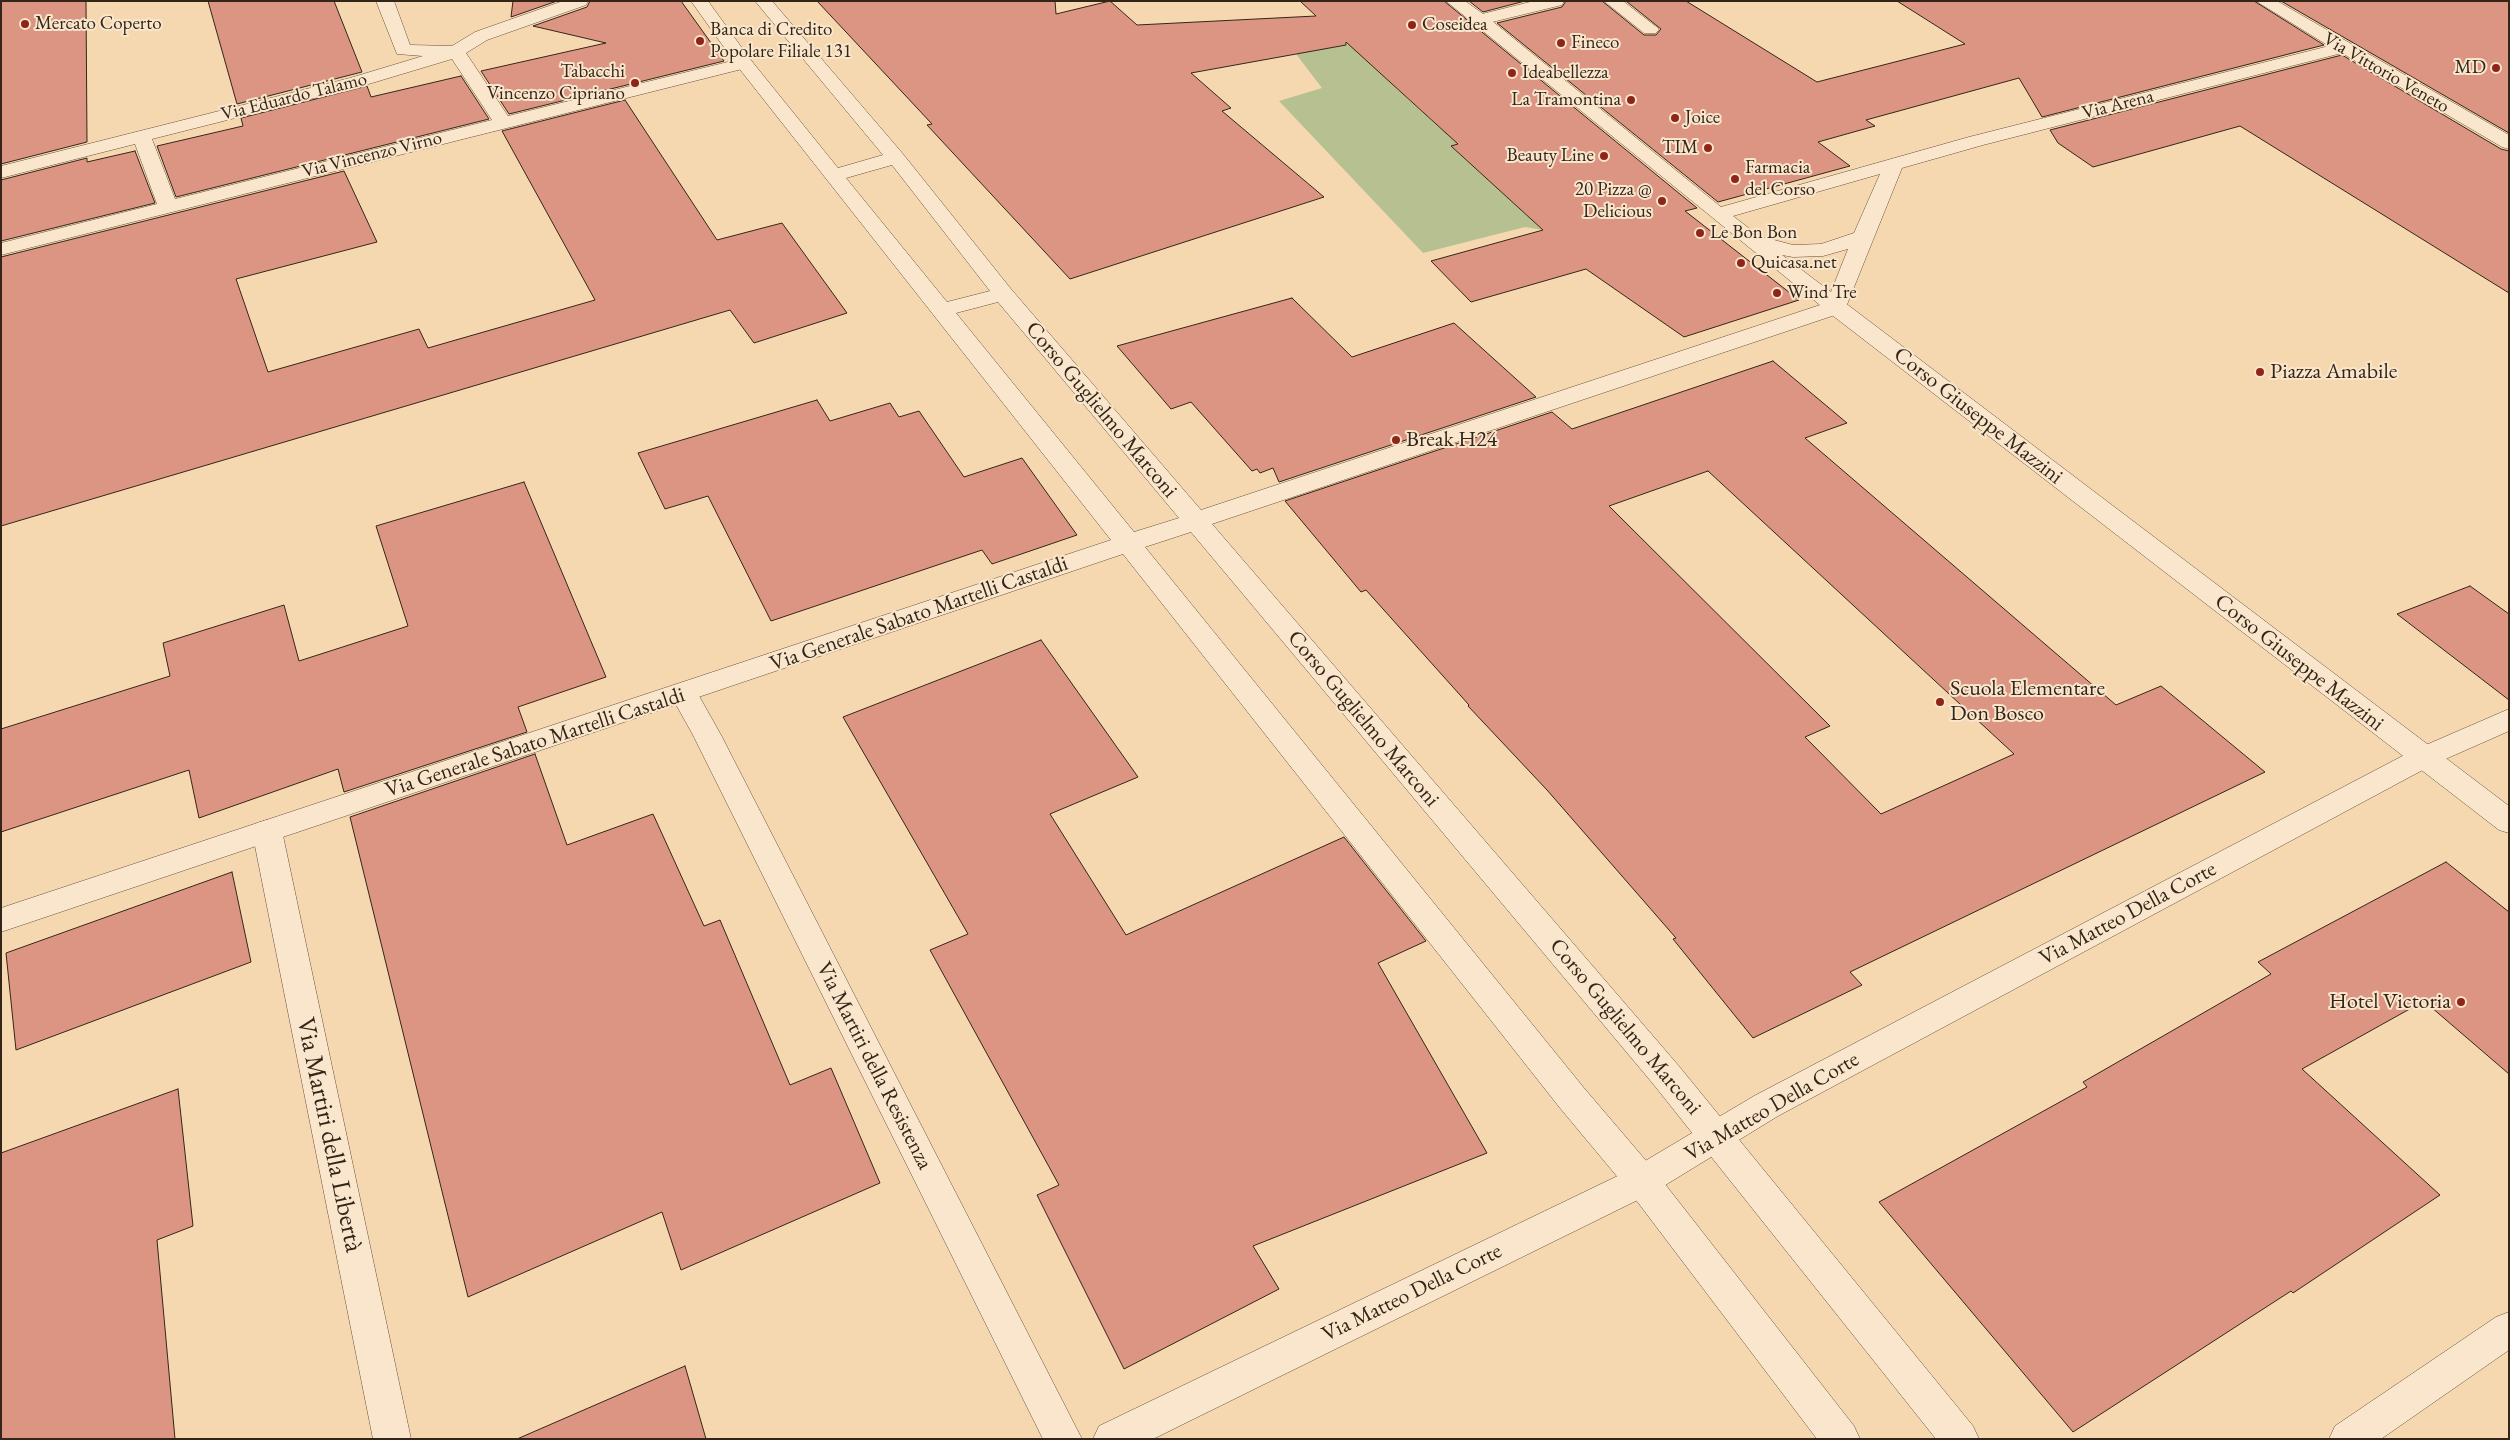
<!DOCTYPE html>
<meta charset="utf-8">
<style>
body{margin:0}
#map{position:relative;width:2510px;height:1440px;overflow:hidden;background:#f6d8b0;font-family:"EB Garamond",serif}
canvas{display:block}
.frame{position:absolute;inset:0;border:2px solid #332618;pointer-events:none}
</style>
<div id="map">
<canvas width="2510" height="1440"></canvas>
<div class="frame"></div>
</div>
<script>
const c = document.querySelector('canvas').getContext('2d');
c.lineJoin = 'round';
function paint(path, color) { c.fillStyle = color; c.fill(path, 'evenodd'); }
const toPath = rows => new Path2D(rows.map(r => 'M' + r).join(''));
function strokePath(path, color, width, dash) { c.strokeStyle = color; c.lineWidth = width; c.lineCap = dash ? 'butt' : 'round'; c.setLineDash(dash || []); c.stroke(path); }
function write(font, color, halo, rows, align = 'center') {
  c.font = font + ' "EB Garamond",serif'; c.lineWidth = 4; c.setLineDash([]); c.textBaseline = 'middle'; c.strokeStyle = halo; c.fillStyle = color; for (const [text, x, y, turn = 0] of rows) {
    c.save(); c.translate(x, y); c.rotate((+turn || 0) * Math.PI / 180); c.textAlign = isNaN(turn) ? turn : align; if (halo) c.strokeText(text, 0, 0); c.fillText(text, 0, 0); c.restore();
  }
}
const green = toPath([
 [1461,24,1396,88,1440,128,1486,136,1451,146,1543,230,1525,227,1423,253,1279,101,1322,88,1296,54]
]);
const building = toPath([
 [1,1,86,1,87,142,1,164,1,1],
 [208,1,334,1,362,72,237,104,208,1],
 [513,1,557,1,511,17,513,1],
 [590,1,681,1,724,61,509,114,481,71,606,43,533,26,587,7,590,1],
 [817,1,1055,1,1056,14,1110,1,1137,25,1316,16,1300,1,1444,1,1697,208,1685,211,1799,300,1684,337,1586,269,1471,302,1431,261,1543,230,1451,146,1458,144,1346,42,1346,45,1191,73,1231,108,1222,111,1324,197,1070,279,927,125,932,124,817,1],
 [1469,1,1525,1,1483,12,1469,1],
 [1566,1,1602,1,1644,35,1656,35,1661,29,1626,1,1686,1,1817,82,1965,44,1897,1,2254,1,2324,45,2042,117,2019,78,1866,120,1875,126,1818,142,1850,166,1718,202,1497,23,1562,7,1566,1],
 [2281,1,2509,1,2509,133,2281,1],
 [2342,55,2501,149,2509,151,2509,293,2240,126,2093,167,2058,143,2050,130,2342,55],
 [461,76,489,119,176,197,157,146,243,126,241,118,367,86,371,97,461,76],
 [625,100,717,240,782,223,847,313,754,343,730,310,1,526,1,257,344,171,377,242,236,279,268,372,419,329,428,348,595,300,502,131,625,100],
 [135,151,155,203,1,241,1,180,87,158,87,162,135,151],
 [1292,298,1352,357,1454,323,1536,397,1279,482,1273,468,1260,473,1257,469,1252,471,1191,402,1171,409,1117,346,1292,298],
 [1773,361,1847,423,1805,438,2116,705,2161,686,2265,772,1850,972,1862,985,1753,1038,1673,939,1676,938,1547,790,1468,706,1469,705,1366,590,1361,592,1285,501,1552,412,1572,429,1773,361],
 [1708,471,2014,754,1881,814,1805,737,1830,726,1609,506,1708,471],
 [817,400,830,421,890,403,899,417,919,411,964,477,1022,458,1077,535,992,564,982,550,771,621,708,496,665,509,638,453,817,400],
 [524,482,606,677,518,707,527,732,344,792,338,769,199,818,189,770,1,832,1,729,170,676,163,643,284,605,299,661,408,626,376,526,524,482],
 [2470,586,2509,614,2509,700,2397,614,2470,586],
 [1041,640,1138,777,1050,814,1126,935,1344,837,1426,941,1378,963,1487,1153,1253,1246,1279,1289,1124,1369,1037,1195,1059,1185,930,950,968,934,843,717,1041,640],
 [535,754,567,845,653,814,704,926,720,920,790,1085,831,1068,880,1183,681,1270,662,1212,468,1297,350,817,535,754],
 [2446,862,2509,912,2509,1074,2424,1001,2302,1069,2440,1195,2293,1293,2291,1291,2073,1432,1879,1202,2087,1087,2083,1082,2271,974,2258,962,2446,862],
 [232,872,251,962,16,1050,6,953,232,872],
 [178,1089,193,1226,157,1240,175,1439,1,1439,1,1153,178,1089],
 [685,1366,706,1439,517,1439,685,1366]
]);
const service = toPath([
 [1534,1,1564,1,1562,5,1480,25,1474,24,1471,20,1474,16,1534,1],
 [1604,1,1623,1,1659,29,1656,33,1644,33,1604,1]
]);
const pedestrian = toPath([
 [1836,301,1844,302,2509,806,2509,833,2499,830,1828,312,1825,307,1828,302,1836,301]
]);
const minor = toPath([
 [376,1,394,1,410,45,452,46,475,32,563,1,588,1,586,5,487,40,466,53,508,116,744,58,750,59,753,63,750,67,1,255,1,243,157,204,135,144,1,178,1,166,350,78,423,56,397,54,376,1],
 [452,59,492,120,175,199,152,139,362,86,452,59],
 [684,684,694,687,721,735,1082,1439,1043,1439,693,735,670,694,674,687,684,684],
 [2509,709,2509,731,2432,765,1778,1116,1654,1192,1153,1439,1093,1439,1099,1426,1630,1170,1754,1096,2412,751,2509,709],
 [267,820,277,823,282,831,411,1439,373,1439,252,831,257,823,267,820],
 [2509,1312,2509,1350,2381,1439,2329,1439,2335,1426,2496,1317,2509,1312]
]);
const tertiary = toPath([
 [691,1,708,1,750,59,838,168,883,155,755,1,772,1,903,154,1011,289,1201,510,1820,305,1446,1,1465,1,1486,16,1721,207,1969,137,2329,46,2256,1,2277,1,2509,135,2509,149,2502,147,2342,53,1983,145,1902,168,1844,312,1212,524,1678,1065,1973,1426,1979,1439,1936,1439,1654,1085,1191,532,1145,547,1584,1088,1654,1170,1854,1426,1860,1439,1817,1439,1630,1192,1560,1108,1123,554,1,932,1,908,1111,540,738,67,691,1],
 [892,165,990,291,947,302,846,178,892,165],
 [1880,174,1854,233,1821,244,1793,245,1759,236,1733,216,1880,174],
 [1848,249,1831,292,1782,255,1793,257,1823,256,1848,249],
 [998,302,1179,518,1134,532,956,313,998,302]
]);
const markers = [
 [25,24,5,"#8f2418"],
 [1412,25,5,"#8f2418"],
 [700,41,5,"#8f2418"],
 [1561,43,5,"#8f2418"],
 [2496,68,5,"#8f2418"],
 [1512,73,5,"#8f2418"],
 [635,83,5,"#8f2418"],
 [1631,100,5,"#8f2418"],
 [1675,118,5,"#8f2418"],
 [1708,148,5,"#8f2418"],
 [1604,156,5,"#8f2418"],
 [1735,179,5,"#8f2418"],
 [1662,201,5,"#8f2418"],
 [1700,233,5,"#8f2418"],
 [1741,263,5,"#8f2418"],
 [1777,293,5,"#8f2418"],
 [2260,372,5,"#8f2418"],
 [1396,440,5,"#8f2418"],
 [1940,702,5,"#8f2418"],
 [2461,1002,5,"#8f2418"]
];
const farPoinames = [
 ["Mercato Coperto",35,24],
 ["Coseidea",1422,25],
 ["Banca di Credito",710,30],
 ["Popolare Filiale 131",710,52],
 ["Fineco",1571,43],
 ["MD",2486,68,"right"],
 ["Tabacchi",625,72,"right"],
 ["Vincenzo Cipriano",625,94,"right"],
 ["Ideabellezza",1522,73],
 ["La Tramontina",1621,100,"right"],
 ["Joice",1685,118],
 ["TIM",1698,148,"right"],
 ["Beauty Line",1594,156,"right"],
 ["Farmacia",1745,168],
 ["del Corso",1745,190],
 ["20 Pizza @",1652,190,"right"],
 ["Delicious",1652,212,"right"],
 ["Le Bon Bon",1710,233],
 ["Quicasa.net",1751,263],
 ["Wind Tre",1787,293]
];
const farStreetnames = [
 ["Via Vittorio Veneto",2386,73,30],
 ["Via Eduardo Talamo",294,97,-14],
 ["Via Arena",2118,105,-14],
 ["Via Vincenzo Virno",372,155,-14]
];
const poiNames = [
 ["Piazza Amabile",2270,372],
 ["Break H24",1406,440],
 ["Scuola Elementare",1950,689],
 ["Don Bosco",1950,714],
 ["Hotel Victoria",2451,1002,"right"]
];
const streetNames = [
 ["Corso Guglielmo Marconi",1101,410,50],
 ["Corso Giuseppe Mazzini",1978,416,38],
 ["Via Generale Sabato Martelli Castaldi",919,614,-19],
 ["Corso Giuseppe Mazzini",2299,663,38],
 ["Corso Guglielmo Marconi",1363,719,50],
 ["Via Generale Sabato Martelli Castaldi",535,743,-18],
 ["Via Matteo Della Corte",2128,914,-28],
 ["Corso Guglielmo Marconi",1625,1027,50],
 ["Via Martiri della Resistenza",874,1066,63],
 ["Via Matteo Della Corte",1772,1107,-30],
 ["Via Matteo Della Corte",1412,1293,-26]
];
const nearStreetnames = [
 ["Via Martiri della Libertà",329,1135,78]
];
paint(green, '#b6c090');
paint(building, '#dd9583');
strokePath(building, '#332618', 1);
strokePath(service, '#64523e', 1);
strokePath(pedestrian, '#64523e', 1);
strokePath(minor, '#64523e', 1);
strokePath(tertiary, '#64523e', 1);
paint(service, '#f9e6cc');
paint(pedestrian, '#f9e6cc');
paint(minor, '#f9e6cc');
paint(tertiary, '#f9e6cc');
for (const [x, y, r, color] of markers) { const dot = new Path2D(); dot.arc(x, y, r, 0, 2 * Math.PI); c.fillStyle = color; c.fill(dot); strokePath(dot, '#f9e6cc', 2); }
write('19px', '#332618', '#f9e6cc', farPoinames, 'left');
write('19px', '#332618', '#f9e6cc', farStreetnames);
write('22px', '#332618', '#f9e6cc', poiNames, 'left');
write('22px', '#332618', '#f9e6cc', streetNames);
write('26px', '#332618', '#f9e6cc', nearStreetnames);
</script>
